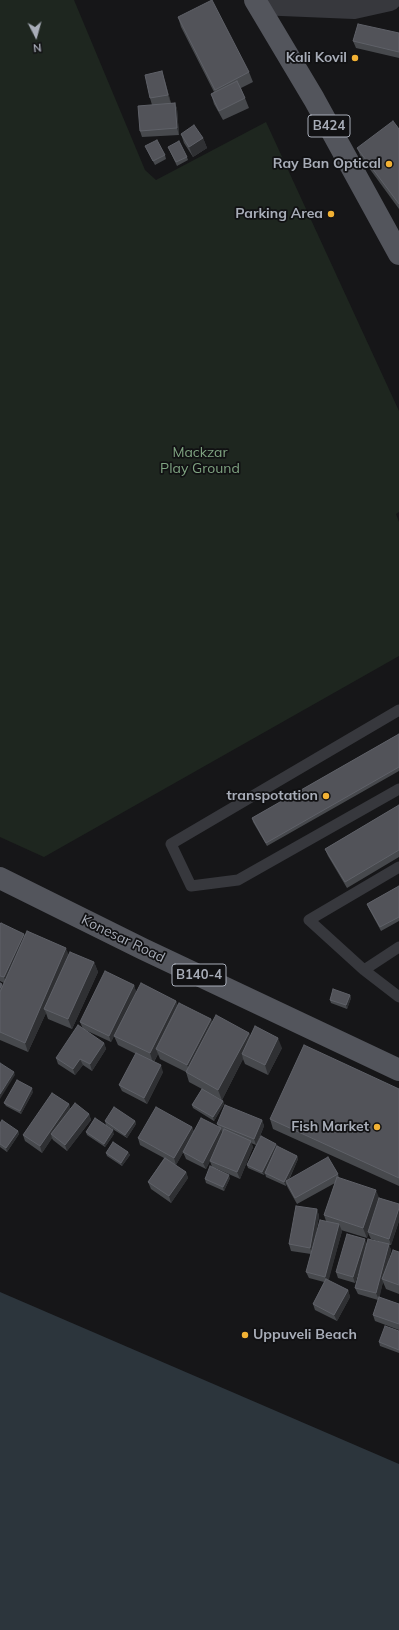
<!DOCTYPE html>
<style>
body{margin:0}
#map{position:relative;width:399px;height:1630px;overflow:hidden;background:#161618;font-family:Mulish,sans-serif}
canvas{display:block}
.north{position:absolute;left:16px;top:16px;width:40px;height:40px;-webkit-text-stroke:3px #111113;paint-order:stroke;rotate:174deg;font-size:11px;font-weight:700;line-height:16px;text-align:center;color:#a8adb8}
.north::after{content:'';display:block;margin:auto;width:14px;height:18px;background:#a8adb8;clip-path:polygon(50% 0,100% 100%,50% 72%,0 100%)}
</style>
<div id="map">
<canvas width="399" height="1630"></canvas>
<div class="north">N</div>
</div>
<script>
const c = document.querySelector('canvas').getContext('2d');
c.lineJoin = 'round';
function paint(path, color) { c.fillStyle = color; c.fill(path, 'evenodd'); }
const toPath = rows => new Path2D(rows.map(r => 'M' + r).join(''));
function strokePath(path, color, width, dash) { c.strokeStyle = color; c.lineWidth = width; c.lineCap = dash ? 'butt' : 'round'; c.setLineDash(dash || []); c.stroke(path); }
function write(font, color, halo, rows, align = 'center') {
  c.font = font + ' Mulish,sans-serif'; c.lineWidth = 3.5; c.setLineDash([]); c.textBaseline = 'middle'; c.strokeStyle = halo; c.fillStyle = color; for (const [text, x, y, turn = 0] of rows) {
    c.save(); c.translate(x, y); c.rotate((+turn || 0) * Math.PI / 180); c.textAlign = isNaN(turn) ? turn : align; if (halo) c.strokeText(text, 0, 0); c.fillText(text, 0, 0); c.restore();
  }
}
const green = toPath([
 [0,0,74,0,145,170,156,180,266,122,399,411,399,512,396,514,399,522,399,656,44,857,0,837]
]);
const water = toPath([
 [0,1292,399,1464,399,1630,0,1630]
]);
const lane = toPath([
 [399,710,171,844,191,886,238,880,399,789],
 [399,867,309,920,364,970,399,997],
 [364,970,399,947]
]);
const street = toPath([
 [258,4,354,8,390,0]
]);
const primary = toPath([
 [255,0,314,99,399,254],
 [0,878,143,949,399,1070]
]);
const wall = toPath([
 [178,17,249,72,253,82,241,88,249,108,223,120,214,104,211,94,214,92,181,27],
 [399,33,399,58,356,48,353,41],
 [165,81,171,103,175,103,177,109,179,135,142,137,140,131,152,105,150,98],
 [399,129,399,209,361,157,357,148],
 [181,134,203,138,207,148,193,157,184,143],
 [145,146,165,155,166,159,155,165],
 [168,147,187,157,188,160,177,166],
 [399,734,399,771,267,846,253,822,252,818],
 [399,805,399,857,347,888,328,856,325,849],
 [399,886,399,921,381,931,368,907,367,904],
 [0,924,69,955,94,962,98,972,72,1029,48,1019,46,1013,28,1052,0,1040,0,983,3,986,4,983,0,981],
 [134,985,136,992,125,1015,176,1001,178,1006,211,1019,212,1023,249,1033,250,1036,282,1048,268,1075,245,1064,243,1059,222,1100,211,1094,223,1101,224,1104,214,1121,193,1108,192,1105,202,1089,189,1082,186,1072,160,1059,158,1054,154,1062,163,1072,147,1104,122,1091,119,1085,136,1054,118,1045,114,1036,111,1042,83,1029,80,1022],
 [350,995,351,998,347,1009,331,1003,330,1000],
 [104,1043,106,1049,92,1071,83,1065,75,1075,58,1064,56,1058],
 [399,1089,399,1186,273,1129,270,1119],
 [33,1092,21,1114,6,1106,4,1103],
 [69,1104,70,1108,89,1114,91,1120,67,1151,53,1140,52,1138,42,1153,25,1141,23,1135],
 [262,1120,264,1126,257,1144,277,1147,297,1156,298,1159,289,1180,338,1174,339,1178,379,1198,399,1204,399,1221,391,1245,389,1245,391,1250,388,1262,399,1252,399,1294,386,1289,383,1282,379,1297,399,1304,399,1330,375,1321,373,1315,378,1300,358,1294,355,1288,363,1258,355,1283,338,1278,336,1272,366,1244,384,1243,371,1239,368,1233,367,1238,341,1230,342,1231,328,1281,348,1290,350,1297,337,1321,315,1310,313,1304,324,1282,309,1278,306,1272,311,1254,291,1251,289,1244,317,1209,319,1216,314,1244,326,1221,324,1215,335,1183,297,1204,288,1188,286,1184,286,1186,266,1177,265,1173,264,1175,248,1168,247,1165,256,1145,251,1143,253,1147,240,1179,215,1168,230,1178,224,1191,206,1183,205,1179,212,1167,210,1161,212,1157,206,1169,186,1159,183,1152,185,1149,176,1165,169,1161,186,1172,188,1178,171,1203,151,1189,148,1182,164,1158,140,1145,138,1138,192,1127,194,1132,219,1127,217,1124],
 [105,1121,135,1121,136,1124,127,1138,106,1125],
 [0,1123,18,1131,19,1134,7,1152,0,1147],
 [86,1132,114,1134,105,1147,87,1135],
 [128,1152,130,1155,122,1166,107,1156,106,1153],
 [399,1331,399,1353,380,1346,379,1342]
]);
const shadedWall = toPath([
 [162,71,165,81,171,104,168,95],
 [175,103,177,109,179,135,177,128],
 [203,138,207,148,193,157,189,147],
 [24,934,26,940,6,983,4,977],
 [66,948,70,958,44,1009,46,1013,28,1052,25,1043],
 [94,962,98,972,72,1029,68,1019],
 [134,985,136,992,111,1042,109,1036],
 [350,995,351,998,347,1009,346,1005],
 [176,1001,180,1011,156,1049,158,1054,153,1063,150,1053],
 [211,1019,214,1028,191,1074,187,1065],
 [249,1033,253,1043,242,1054,243,1059,222,1100,218,1090],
 [278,1038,282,1048,268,1075,265,1065],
 [104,1043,106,1049,92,1071,90,1064],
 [80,1059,83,1065,75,1075,73,1069],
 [161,1065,163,1072,147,1104,144,1098],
 [14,1072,15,1075,0,1099,0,1094],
 [32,1088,33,1092,21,1114,20,1111],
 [223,1101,224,1104,214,1121,213,1117],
 [69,1104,71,1111,51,1134,52,1138,42,1153,40,1146],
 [89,1114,91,1120,67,1151,65,1145],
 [262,1120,264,1126,256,1145,254,1139],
 [135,1121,136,1124,127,1138,125,1135],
 [192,1127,194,1133,176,1165,174,1158],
 [221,1128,223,1135,206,1169,203,1163],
 [113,1130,114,1134,105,1147,104,1144],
 [18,1131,19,1134,7,1152,6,1148],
 [251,1141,253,1147,240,1179,237,1172],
 [276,1144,278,1147,264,1175,262,1172],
 [128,1152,130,1155,122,1166,121,1163],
 [297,1156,298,1159,287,1183,286,1181,286,1186,284,1182],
 [186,1172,188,1178,171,1203,169,1196],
 [229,1175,230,1178,224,1191,223,1187],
 [376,1190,380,1200,367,1238,363,1228],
 [399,1208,399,1221,391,1245,389,1239],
 [317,1209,319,1216,312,1254,310,1248],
 [339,1224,342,1231,328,1283,325,1277],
 [365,1239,367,1245,355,1283,353,1277],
 [389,1244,391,1250,384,1280,382,1279,383,1282,379,1300,376,1293],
 [348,1290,350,1297,337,1321,334,1315]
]);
const building = toPath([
 [212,0,249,72,215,90,178,17,212,0],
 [358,24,399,33,399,52,353,41,358,24],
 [162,71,168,95,150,98,145,75,162,71],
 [237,81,245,98,219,111,211,94,237,81],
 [175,103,177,128,140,131,138,106,175,103],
 [393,121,399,129,399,204,357,148,393,121],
 [194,125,203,138,189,147,181,134,194,125],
 [157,140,165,155,153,161,145,146,157,140],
 [179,141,187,157,176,162,168,147,179,141],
 [399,734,399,767,266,843,252,818,399,734],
 [399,805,399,850,345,882,325,849,399,805],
 [399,886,399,917,380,927,367,904,399,886],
 [1,923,24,934,4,977,0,976,0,924,1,923],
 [27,931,66,948,25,1043,0,1032,0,992,27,931],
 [70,952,94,962,68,1019,44,1009,70,952],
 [105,971,134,985,109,1036,80,1022,105,971],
 [0,983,2,984,0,988,0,983],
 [141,983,176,1001,150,1053,114,1036,141,983],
 [333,989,350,995,346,1005,330,1000,333,989],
 [179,1003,211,1019,187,1065,156,1049,179,1003],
 [216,1015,249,1033,218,1090,186,1072,216,1015],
 [78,1025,104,1043,90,1064,80,1059,73,1069,56,1058,78,1025],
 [255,1026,278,1038,265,1065,242,1054,255,1026],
 [304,1045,399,1089,399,1178,270,1119,304,1045],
 [136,1053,161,1065,144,1098,119,1085,136,1053],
 [0,1063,14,1072,0,1094,0,1063],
 [17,1080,32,1088,20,1111,4,1103,17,1080],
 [202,1089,223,1101,213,1117,192,1105,202,1089],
 [52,1093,69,1104,40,1146,23,1135,52,1093],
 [75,1103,89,1114,65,1145,51,1134,75,1103],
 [225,1105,262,1120,254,1139,217,1124,225,1105],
 [114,1107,135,1121,125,1135,105,1121,114,1107],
 [156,1107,192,1127,174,1158,138,1138,156,1107],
 [95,1118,113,1130,104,1144,86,1132,95,1118],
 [201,1118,221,1128,203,1163,183,1152,201,1118],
 [2,1120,18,1131,6,1148,0,1144,0,1123,2,1120],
 [224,1129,251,1141,237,1172,210,1161,224,1129],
 [261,1136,276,1144,262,1172,247,1165,261,1136],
 [113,1142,128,1152,121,1163,106,1153,113,1142],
 [277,1146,297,1156,284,1182,265,1173,277,1146],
 [328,1157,338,1174,295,1198,286,1181,328,1157],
 [165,1158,186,1172,169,1196,148,1182,165,1158],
 [210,1166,229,1175,223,1187,205,1179,210,1166],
 [337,1177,376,1190,363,1228,324,1215,337,1177],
 [379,1198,399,1204,399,1208,389,1239,368,1232,379,1198],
 [296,1206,317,1209,310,1248,289,1244,296,1206],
 [320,1220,339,1224,325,1277,306,1272,320,1220],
 [347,1234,365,1239,353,1277,336,1272,347,1234],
 [368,1239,389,1244,376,1293,355,1288,368,1239],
 [393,1250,399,1252,399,1285,382,1279,393,1250],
 [326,1279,348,1290,334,1315,313,1304,326,1279],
 [379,1297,399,1304,399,1324,373,1315,379,1297],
 [385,1326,399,1331,399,1350,379,1342,385,1326]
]);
const markers = [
 [355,58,4,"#f2b134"],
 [389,164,4,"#f2b134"],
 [331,214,4,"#f2b134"],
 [326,796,4,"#f2b134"],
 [377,1127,4,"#f2b134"],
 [245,1335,4,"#f2b134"]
];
const shields = [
 [329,126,42],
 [199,975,54]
];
const shieldNames = [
 ["B424",329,126],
 ["B140-4",199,975]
];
const poiNames = [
 ["Kali Kovil",347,58],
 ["Ray Ban Optical",381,164],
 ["Parking Area",323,214],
 ["transpotation",318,796],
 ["Fish Market",369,1127],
 ["Uppuveli Beach",253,1335,"left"]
];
const parkNames = [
 ["Mackzar",200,453],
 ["Play Ground",200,469]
];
const streetNames = [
 ["Konesar Road",123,939,26]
];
paint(green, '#1e261f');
paint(water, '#2c353c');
strokePath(lane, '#37383d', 11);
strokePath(street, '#37383d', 22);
strokePath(primary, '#53555c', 22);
paint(wall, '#47494d');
paint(shadedWall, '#2f3033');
paint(building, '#525359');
strokePath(building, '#5f6168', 1);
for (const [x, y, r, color] of markers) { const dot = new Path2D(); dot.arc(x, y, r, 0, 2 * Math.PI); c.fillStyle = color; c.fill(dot); strokePath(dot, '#111113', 1.5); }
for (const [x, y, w] of shields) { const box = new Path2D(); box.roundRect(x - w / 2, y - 11, w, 22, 3); c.fillStyle = '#111113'; c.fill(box); strokePath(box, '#a8adb8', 1); }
write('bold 13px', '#a8adb8', null, shieldNames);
write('bold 14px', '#a8adb8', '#111113', poiNames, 'right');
write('14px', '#7fa381', '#111113', parkNames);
write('14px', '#a8adb8', '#111113', streetNames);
</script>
